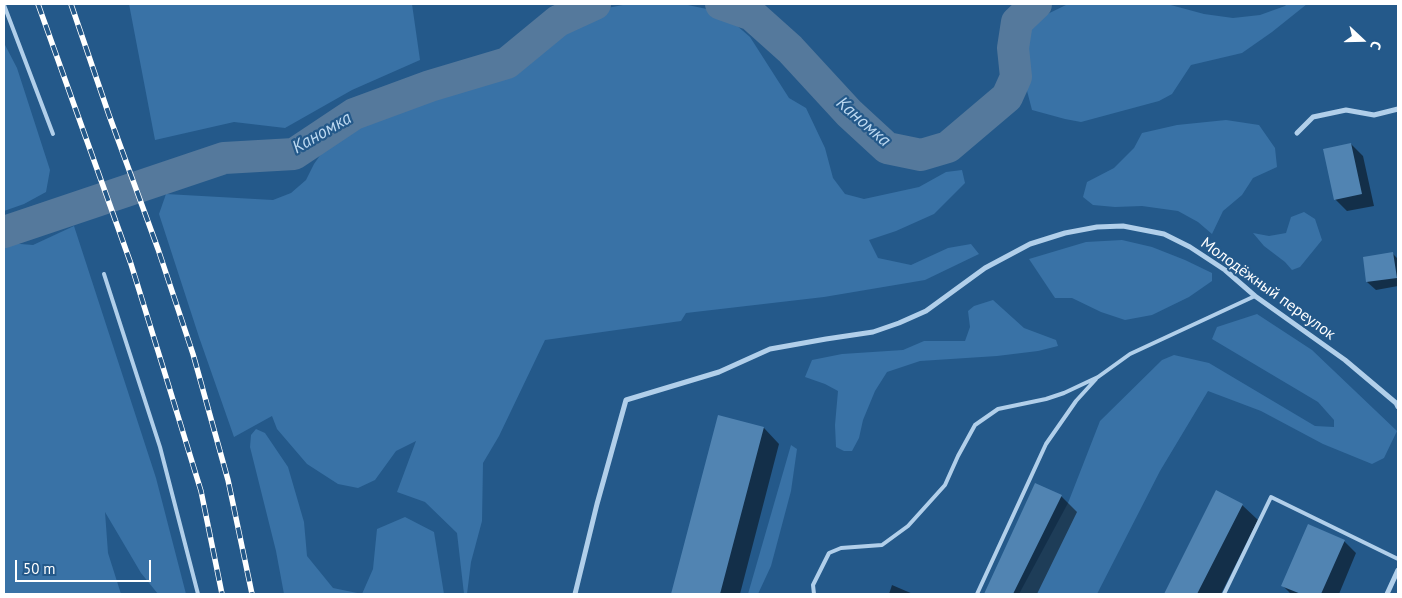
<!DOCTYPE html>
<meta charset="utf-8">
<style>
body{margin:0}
#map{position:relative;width:1402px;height:598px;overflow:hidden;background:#24598a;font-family:"PT Sans",sans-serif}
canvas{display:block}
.frame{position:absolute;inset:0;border:5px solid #fff;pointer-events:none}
.north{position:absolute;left:1337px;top:15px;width:50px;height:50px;-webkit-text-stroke:4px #24598a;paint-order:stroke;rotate:111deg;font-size:14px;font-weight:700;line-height:20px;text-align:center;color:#fff}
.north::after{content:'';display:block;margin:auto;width:18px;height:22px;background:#fff;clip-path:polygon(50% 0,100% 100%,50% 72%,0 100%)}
.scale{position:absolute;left:15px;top:560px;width:136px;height:22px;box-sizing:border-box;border:2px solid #fff;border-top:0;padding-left:6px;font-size:15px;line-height:18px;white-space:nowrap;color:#fff;-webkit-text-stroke:4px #24598a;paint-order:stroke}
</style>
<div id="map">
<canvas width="1402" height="598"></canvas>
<div class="frame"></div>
<div class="north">С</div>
<div class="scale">50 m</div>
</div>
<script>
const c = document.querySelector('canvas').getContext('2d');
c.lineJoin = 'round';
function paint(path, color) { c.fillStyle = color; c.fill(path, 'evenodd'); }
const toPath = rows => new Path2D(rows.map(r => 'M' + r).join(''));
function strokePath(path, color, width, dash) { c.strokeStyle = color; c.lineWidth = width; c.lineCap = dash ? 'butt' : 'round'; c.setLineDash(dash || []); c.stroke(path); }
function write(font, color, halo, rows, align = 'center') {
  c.font = font + ' "PT Sans",sans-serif'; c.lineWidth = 4.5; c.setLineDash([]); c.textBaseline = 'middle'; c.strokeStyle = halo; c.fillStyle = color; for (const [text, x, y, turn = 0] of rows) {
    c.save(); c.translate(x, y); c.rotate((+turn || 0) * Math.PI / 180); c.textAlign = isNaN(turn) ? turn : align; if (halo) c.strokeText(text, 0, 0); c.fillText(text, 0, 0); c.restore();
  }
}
const green = toPath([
 [129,4,412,4,420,60,352,90,285,128,234,122,155,140],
 [628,4,683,4,721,12,750,37,789,98,806,108,825,148,833,178,845,194,864,199,919,187,946,172,962,170,965,183,934,214,896,231,869,240,878,258,911,265,948,248,971,244,979,254,925,280,824,297,686,313,681,321,545,340,499,436,483,463,482,521,471,562,467,594,464,594,457,533,425,502,397,492,416,441,396,451,375,480,358,488,338,484,307,464,277,429,272,416,234,437,199,337,159,214,166,194,273,200,291,193,306,180,314,164,335,134,368,114,436,90,519,64,531,56,566,20,586,12],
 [1068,4,1167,4,1204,14,1233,18,1260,15,1285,6,1287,4,1307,4,1272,32,1242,53,1191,65,1172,94,1159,101,1081,122,1065,119,1032,110,1025,83,1016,58,1029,23],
 [4,43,17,68,50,170,46,192,24,204,4,211],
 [1226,120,1259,125,1275,148,1277,167,1253,178,1242,195,1223,211,1212,234,1198,222,1178,211,1142,206,1115,207,1093,205,1083,197,1087,182,1114,168,1134,148,1142,133,1177,125],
 [1304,212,1315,219,1322,240,1300,267,1292,270,1285,262,1264,246,1253,233,1269,236,1286,233,1291,217],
 [74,226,156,478,186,594,158,594,141,573,105,512,108,553,121,594,4,594,4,243,8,243,33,245],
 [1122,240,1152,247,1185,260,1212,273,1212,281,1189,297,1152,315,1125,320,1101,312,1072,298,1055,298,1029,259,1086,242],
 [993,300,1024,328,1056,340,1058,346,1038,351,997,356,920,361,887,372,875,391,863,420,859,438,852,451,844,451,836,447,835,425,838,391,825,384,805,377,812,360,842,354,903,350,924,341,965,341,970,327,968,311,974,306],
 [1257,314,1312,350,1397,431,1384,458,1372,464,1323,444,1261,411,1208,391,1160,471,1097,594,1019,594,1068,503,1100,421,1162,360,1174,355,1209,363,1315,426,1334,427,1334,420,1318,402,1212,339,1217,327],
 [256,429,265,433,288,467,304,522,307,556,333,588,362,594,284,594,276,551,250,447,251,435],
 [791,445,797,449,791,491,771,566,758,594,748,594],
 [405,517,434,532,444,594,362,594,373,569,377,529]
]);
const shadow = toPath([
 [1351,144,1363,156,1374,206,1347,211,1335,199],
 [1392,253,1398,259,1398,286,1376,290,1367,282],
 [719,417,764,428,779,444,740,594,673,594],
 [1035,484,1061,496,1077,512,1037,594,985,594],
 [1217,492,1242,505,1258,520,1221,594,1166,594],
 [1344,541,1356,553,1339,594,1291,594,1283,586],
 [892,585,913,594,889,594]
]);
const river = toPath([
 [721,4,752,15,790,49,849,113,887,148,921,155,948,147,1007,97,1016,77,1013,48,1017,22,1036,4],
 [4,232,224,158,294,154,354,114,430,86,507,63,558,21,595,4]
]);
const building = toPath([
 [1351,143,1362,194,1334,200,1323,149],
 [1393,252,1397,278,1366,282,1363,257],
 [718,415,764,427,720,594,671,594],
 [1035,483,1062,495,1013,594,984,594],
 [1216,490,1243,504,1197,594,1164,594],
 [1308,524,1345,540,1321,594,1301,594,1281,586]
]);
const service = toPath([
 [4,5,53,134],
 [104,274,160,447,198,594],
 [814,594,813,585,829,553,841,548,882,545,908,526,945,485,958,456,975,425,998,409,1046,399,1064,393,1098,377,1130,354,1255,296],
 [977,594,1046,444,1076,401,1096,379],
 [1224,594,1271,497,1398,559]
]);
const minor = toPath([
 [1297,133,1313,117,1346,110,1374,115,1398,109],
 [575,594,597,504,626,400,719,372,770,349,826,339,873,332,899,323,926,311,985,268,1030,244,1065,233,1097,227,1123,226,1164,234,1190,247,1225,270,1255,296,1345,360,1396,403,1398,407],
 [1387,594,1398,570]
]);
const rail = toPath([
 [38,4,131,264,162,364,201,491,222,594],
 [71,4,109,115,158,249,193,354,228,480,252,594]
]);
const streetNames = [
 ["Молодёжный переулок",1268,289,36]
];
const waterNames = [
 ["Каномка",863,122,41],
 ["Каномка",322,133,-30]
];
paint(green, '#3972a6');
paint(shadow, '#0007');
strokePath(river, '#55799c', 32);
paint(building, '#5184b2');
strokePath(service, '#b1cfea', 4);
strokePath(minor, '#b1cfea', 5);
strokePath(rail, '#fff', 5.5);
strokePath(rail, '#24598a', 4, [11]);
write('16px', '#fff', '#24598a', streetNames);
write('italic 18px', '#bdd9f1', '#24598a', waterNames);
</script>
